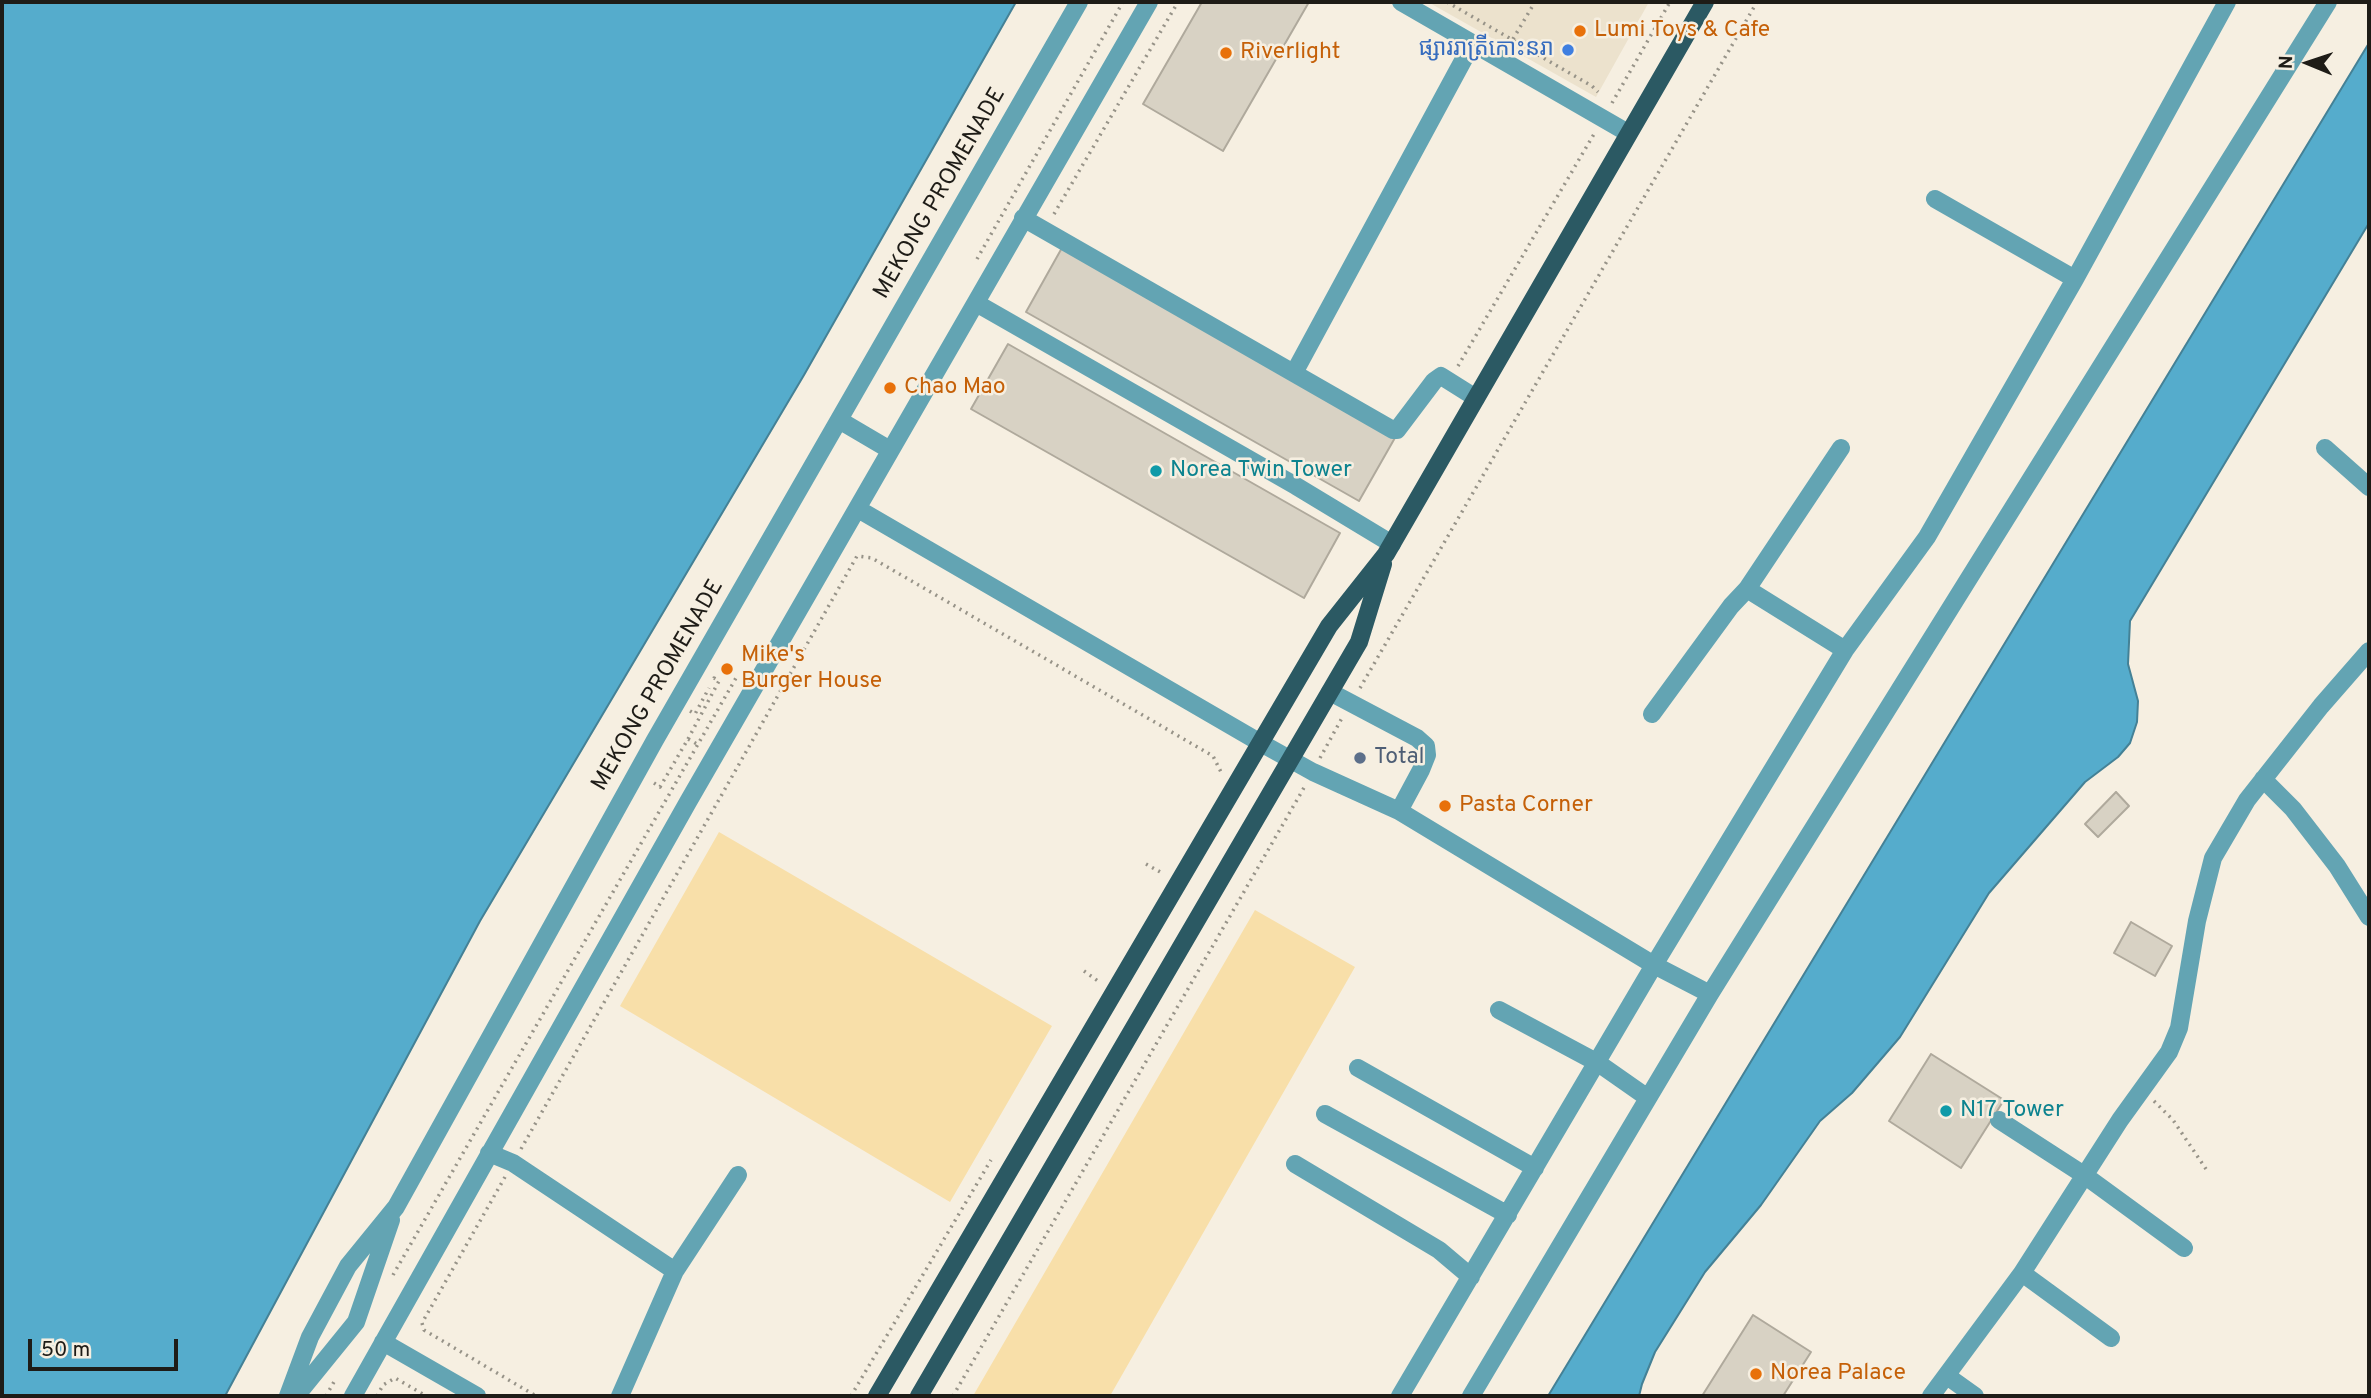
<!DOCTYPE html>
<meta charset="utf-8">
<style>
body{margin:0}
#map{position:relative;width:2371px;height:1398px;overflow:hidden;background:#f6efe1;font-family:Overpass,sans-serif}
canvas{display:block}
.frame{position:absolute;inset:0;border:4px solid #1e1c17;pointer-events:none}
.north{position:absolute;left:2273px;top:28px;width:70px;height:70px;-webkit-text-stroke:5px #f6efe1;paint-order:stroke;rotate:272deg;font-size:19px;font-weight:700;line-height:28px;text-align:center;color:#1e1c17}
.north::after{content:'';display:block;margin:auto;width:24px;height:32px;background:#1e1c17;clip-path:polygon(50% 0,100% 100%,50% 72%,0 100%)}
.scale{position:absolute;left:28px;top:1339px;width:150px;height:32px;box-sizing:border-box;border:4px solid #1e1c17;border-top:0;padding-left:9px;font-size:21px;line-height:24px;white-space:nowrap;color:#1e1c17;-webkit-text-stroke:5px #f6efe1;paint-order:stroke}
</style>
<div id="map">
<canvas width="2371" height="1398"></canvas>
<div class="frame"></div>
<div class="north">N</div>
<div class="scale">50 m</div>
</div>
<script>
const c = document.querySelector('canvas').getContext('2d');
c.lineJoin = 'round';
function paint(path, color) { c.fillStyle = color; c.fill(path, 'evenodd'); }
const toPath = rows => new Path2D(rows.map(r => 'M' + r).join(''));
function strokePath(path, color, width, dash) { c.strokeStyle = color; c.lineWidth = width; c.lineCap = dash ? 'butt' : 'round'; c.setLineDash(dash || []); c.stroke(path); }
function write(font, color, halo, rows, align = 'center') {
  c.font = font + ' Overpass,"Noto Sans Khmer",sans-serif'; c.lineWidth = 5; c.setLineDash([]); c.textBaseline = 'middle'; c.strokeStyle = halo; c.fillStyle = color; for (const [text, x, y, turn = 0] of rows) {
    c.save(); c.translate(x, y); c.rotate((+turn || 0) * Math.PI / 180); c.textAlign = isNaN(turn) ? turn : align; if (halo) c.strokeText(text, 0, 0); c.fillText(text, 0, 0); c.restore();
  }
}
const built = toPath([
 [1428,2,1480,2,1483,4,1485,2,1649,2,1596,97]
]);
const green = toPath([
 [719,832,1052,1026,950,1202,620,1006],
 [1255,910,1355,967,1110,1396,973,1396]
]);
const water = toPath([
 [2,2,1016,2,804,375,480,921,225,1396,2,1396,2,2],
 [2369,43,2369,223,2130,621,2128,664,2138,701,2137,722,2130,743,2118,757,2085,782,1989,893,1900,1037,1852,1093,1820,1121,1761,1205,1705,1272,1655,1352,1642,1384,1639,1396,1548,1396,2369,43]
]);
const building = toPath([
 [1202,2,1309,2,1223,151,1143,104,1202,2],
 [1063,246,1396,436,1359,501,1026,312,1063,246],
 [1008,344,1340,533,1304,598,971,409,1008,344],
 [2116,792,2129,806,2098,837,2085,824,2116,792],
 [2131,922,2172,946,2155,976,2114,953,2131,922],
 [1931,1054,2004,1100,1961,1168,1889,1121,1931,1054],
 [1753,1315,1811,1352,1783,1396,1702,1396,1753,1315]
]);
const path = toPath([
 [1447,2,1592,86,1598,92],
 [1513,39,1535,2],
 [1612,103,1670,2],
 [1054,214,1178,2],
 [977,259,1123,2],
 [1458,366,1594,134],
 [1360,688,1757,2],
 [690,711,695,714,709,688],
 [688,739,719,681,714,678,712,682],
 [1320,758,1342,718],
 [654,783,660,787,688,739,697,744],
 [1146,864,1162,873],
 [1084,971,1098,981],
 [2154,1101,2173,1120,2206,1169],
 [521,1149,857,556,872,558,1213,756,1221,772],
 [505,1177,422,1323,424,1330,536,1396],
 [393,1275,736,678],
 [326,1396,335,1380],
 [377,1396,383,1385,395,1378,426,1396],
 [851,1396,991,1160],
 [953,1396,1305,786]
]);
const minor = toPath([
 [1401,2,1628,133],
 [1935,199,2075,279],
 [1023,218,1393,430,1397,430,1434,381,1441,376,1476,398],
 [976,303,1296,486,1392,544],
 [1294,373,1472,44],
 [839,420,890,450],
 [2325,448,2369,487],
 [858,509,1259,742,1313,772,1399,811,1654,965,1710,994],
 [1747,589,1841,448],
 [1330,692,1417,738,1426,746,1427,755,1421,770,1399,811],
 [1652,714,1731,606,1747,589,1845,650],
 [2263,779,2293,809,2337,866,2369,917],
 [1499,1010,1598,1063,1648,1098],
 [1358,1068,1535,1168],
 [1325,1114,1508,1215],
 [1999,1120,2084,1175,2184,1248],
 [489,1153,513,1163,675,1271],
 [1295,1164,1439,1250,1471,1277],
 [2022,1273,2111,1338],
 [383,1342,477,1396],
 [1947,1376,1975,1396],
 [288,1396,310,1337,348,1266,396,1207,655,740,1079,2],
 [296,1396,356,1322,391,1220],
 [353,1396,688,802,1149,2],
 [620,1396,675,1271,738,1175],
 [1400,1396,1654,965,1845,650,1927,537,2075,279,2227,2],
 [1471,1396,1710,994,2328,2],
 [1931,1396,2022,1273,2120,1120,2169,1052,2179,1028,2197,921,2213,858,2247,800,2321,706,2369,651]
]);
const major = toPath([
 [877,1396,1329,626,1386,554,1705,2],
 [919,1396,1359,642,1383,564]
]);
const markers = [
 [1580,31,7,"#e8710a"],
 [1568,50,7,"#3f7fe0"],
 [1226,53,7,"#e8710a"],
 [890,388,7,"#e8710a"],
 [1156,471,7,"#0f9aa8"],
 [727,669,7,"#e8710a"],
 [1360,758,7,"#5c6f8a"],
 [1445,806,7,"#e8710a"],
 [1946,1111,7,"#0f9aa8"],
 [1756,1374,7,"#e8710a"]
];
const foodNames = [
 ["Lumi Toys & Cafe",1594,31],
 ["Riverlight",1240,53],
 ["Chao Mao",904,388],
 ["Mike's",741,656],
 ["Burger House",741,682],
 ["Pasta Corner",1459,806],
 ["Norea Palace",1770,1374]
];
const shopNames = [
 ["ផ្សាររាត្រីកោះនរា",1554,50]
];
const streetNames = [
 ["MEKONG PROMENADE",941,194,-60],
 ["MEKONG PROMENADE",659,686,-60]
];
const cultureNames = [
 ["Norea Twin Tower",1170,471],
 ["N17 Tower",1960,1111]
];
const serviceNames = [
 ["Total",1374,758]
];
paint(built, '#ece2cd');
paint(green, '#f8dfa9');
paint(water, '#55accc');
strokePath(water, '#448196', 2);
paint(building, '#d8d2c4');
strokePath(building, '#afa99c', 2);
strokePath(path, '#979388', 3.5, [2, 5]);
strokePath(minor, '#63a4b3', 18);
strokePath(major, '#2b5963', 18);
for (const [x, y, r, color] of markers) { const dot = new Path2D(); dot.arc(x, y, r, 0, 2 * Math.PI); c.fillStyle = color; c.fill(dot); strokePath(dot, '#f6efe1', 2.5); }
write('23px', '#c56008', '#f6efe1', foodNames, 'left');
write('23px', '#366cbe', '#f6efe1', shopNames, 'right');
write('23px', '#1e1c17', '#f6efe1', streetNames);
write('23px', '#0d838f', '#f6efe1', cultureNames, 'left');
write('23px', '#4e5e75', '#f6efe1', serviceNames, 'left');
</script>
